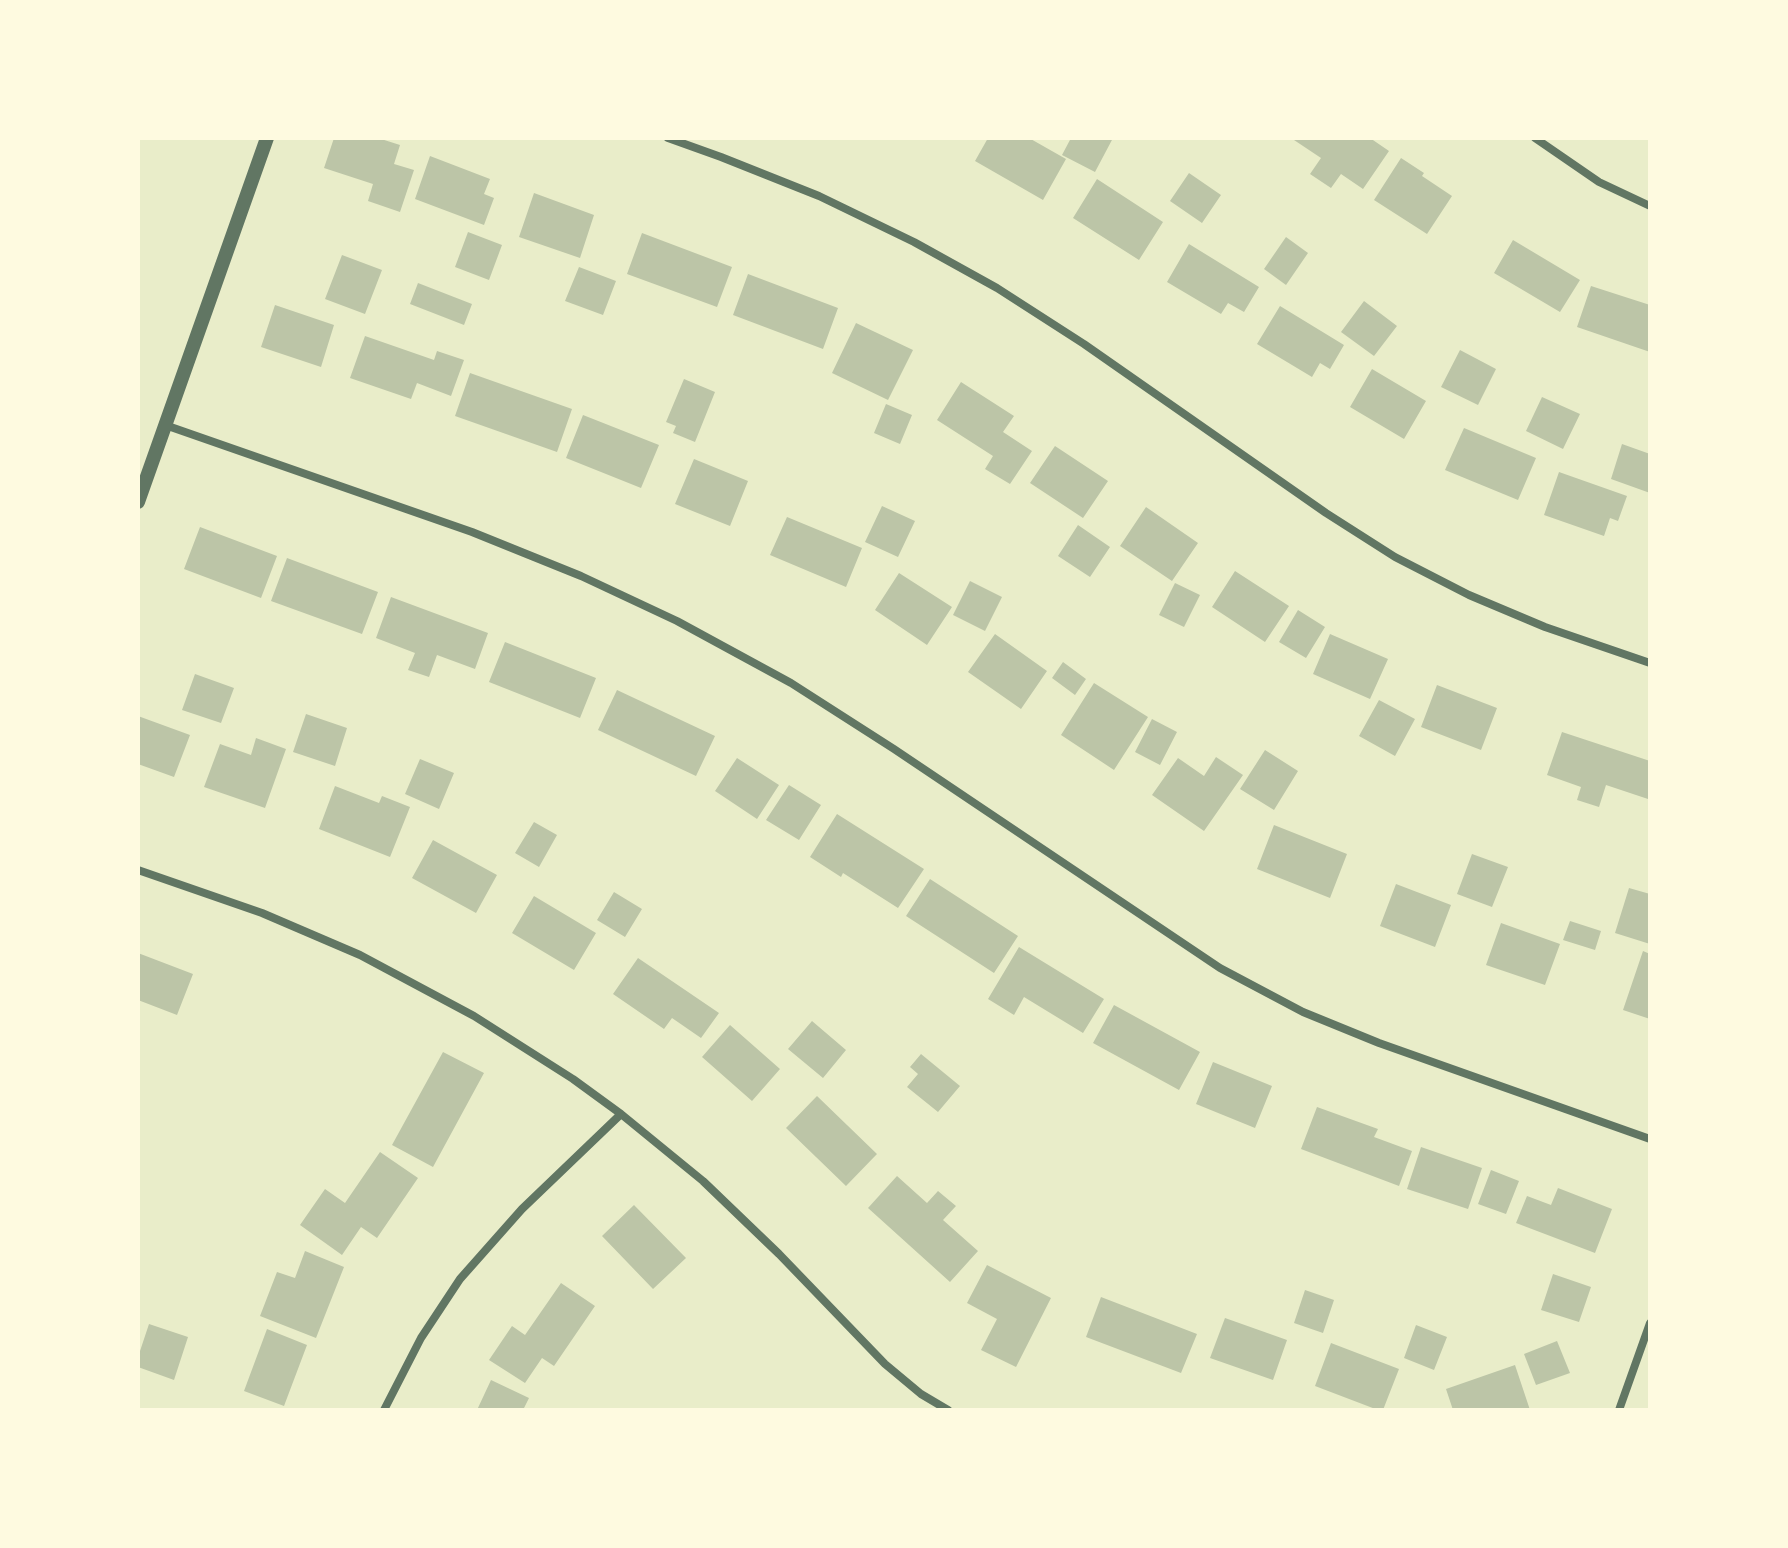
<!DOCTYPE html>
<style>
body{margin:0}
#map{position:relative;width:1788px;height:1548px;overflow:hidden;background:#e9edc9;font-family:"PT Sans Narrow",sans-serif}
canvas{display:block}
.frame{position:absolute;inset:0;border:140px solid #fefae0;pointer-events:none}
</style>
<div id="map">
<canvas width="1788" height="1548"></canvas>
<div class="frame"></div>
</div>
<script>
const c = document.querySelector('canvas').getContext('2d');
c.lineJoin = 'round';
function paint(path, color) { c.fillStyle = color; c.fill(path, 'evenodd'); }
const toPath = rows => new Path2D(rows.map(r => 'M' + r).join(''));
function strokePath(path, color, width, dash) { c.strokeStyle = color; c.lineWidth = width; c.lineCap = dash ? 'butt' : 'round'; c.setLineDash(dash || []); c.stroke(path); }
const building = toPath([
 [334,138,378,138,400,145,394,164,414,170,400,212,368,201,373,184,324,168],
 [988,138,1029,138,1066,159,1043,200,975,161],
 [1071,138,1113,138,1095,172,1062,155],
 [1291,138,1370,138,1389,151,1363,189,1341,174,1331,188,1310,174,1321,158],
 [430,156,490,179,484,194,494,198,484,225,415,199],
 [1401,158,1424,173,1422,176,1452,196,1427,234,1374,200],
 [1189,173,1221,195,1202,223,1170,201],
 [1097,179,1163,222,1139,260,1073,218],
 [534,193,594,215,580,258,519,237],
 [468,232,502,245,489,280,455,267],
 [642,233,732,267,717,307,627,274],
 [1286,237,1308,253,1286,285,1264,269],
 [1513,240,1580,280,1560,312,1494,273],
 [1189,244,1259,287,1244,312,1228,303,1221,314,1167,282],
 [342,255,382,270,365,314,325,299],
 [579,267,616,281,603,315,565,301],
 [748,274,838,308,823,349,733,315],
 [418,283,472,304,464,325,410,304],
 [1591,286,1650,305,1650,352,1577,327],
 [1364,301,1397,326,1374,356,1341,332],
 [275,305,334,325,321,367,261,347],
 [1280,306,1344,345,1330,369,1320,363,1312,377,1257,344],
 [856,323,913,350,888,400,832,373],
 [365,336,434,360,437,351,464,360,451,396,417,383,411,399,350,378],
 [1460,350,1496,369,1478,405,1441,387],
 [1372,369,1426,401,1404,439,1350,407],
 [470,373,572,409,557,452,455,416],
 [684,379,715,392,695,442,673,433,676,426,666,422],
 [961,382,1014,416,1003,432,1032,451,1010,484,985,469,993,456,937,420],
 [1542,397,1580,414,1563,449,1526,431],
 [886,404,912,415,900,444,874,433],
 [583,415,659,445,641,488,566,458],
 [1464,428,1536,458,1518,500,1445,470],
 [1622,444,1650,454,1650,493,1611,479],
 [1055,446,1108,481,1083,518,1030,483],
 [694,459,748,481,730,526,675,504],
 [1559,472,1627,496,1618,521,1610,518,1604,536,1544,515],
 [882,506,915,521,898,557,865,542],
 [1146,507,1198,543,1172,581,1120,546],
 [787,517,862,548,846,587,770,555],
 [1078,525,1110,547,1090,577,1058,556],
 [200,527,277,556,261,598,184,569],
 [287,558,378,592,362,634,271,601],
 [1235,571,1289,606,1265,642,1212,607],
 [899,573,952,607,927,645,875,610],
 [970,581,1002,597,985,631,953,615],
 [1175,583,1200,595,1184,627,1159,615],
 [391,597,488,633,475,669,437,655,429,677,408,670,415,653,376,638],
 [1298,610,1325,627,1306,658,1279,642],
 [995,634,1047,671,1021,709,968,672],
 [1330,634,1388,659,1370,699,1313,674],
 [505,642,596,678,580,718,489,682],
 [1063,662,1086,679,1075,695,1052,678],
 [195,674,234,688,221,723,182,710],
 [1094,683,1148,717,1114,770,1061,735],
 [1437,685,1497,708,1481,750,1421,727],
 [617,690,715,736,696,776,598,730],
 [1379,700,1415,719,1395,756,1359,736],
 [306,714,347,728,335,766,293,752],
 [138,716,190,735,174,777,138,764],
 [1152,719,1177,732,1160,765,1135,752],
 [1562,732,1650,761,1650,794,1648,799,1606,785,1599,807,1577,800,1581,787,1547,775],
 [256,738,286,749,265,808,204,787,220,744,251,755],
 [1265,750,1298,771,1274,810,1240,789],
 [1216,757,1243,775,1204,831,1152,795,1178,758,1204,776],
 [737,758,779,785,757,819,715,791],
 [420,759,454,773,439,809,405,794],
 [789,785,821,805,799,840,766,820],
 [335,786,379,803,382,796,410,807,390,857,319,829],
 [837,814,924,869,898,908,843,873,841,877,810,857],
 [534,822,557,835,539,867,515,853],
 [1274,825,1347,854,1330,898,1257,869],
 [433,840,497,875,476,913,412,878],
 [1472,854,1508,867,1492,907,1457,894],
 [930,879,1018,936,994,973,906,916],
 [1396,884,1451,905,1435,947,1380,926],
 [1629,888,1650,894,1650,944,1615,933],
 [614,892,642,909,625,937,597,920],
 [534,896,596,933,574,970,512,933],
 [1570,921,1601,931,1595,950,1563,940],
 [1501,923,1560,944,1545,985,1486,965],
 [1019,947,1104,999,1083,1033,1024,997,1014,1015,988,999],
 [1643,951,1650,954,1650,1019,1623,1010],
 [138,953,193,974,177,1015,138,1000],
 [638,958,719,1013,701,1038,672,1018,664,1029,613,994],
 [1114,1005,1200,1052,1179,1090,1093,1043],
 [812,1021,846,1050,823,1078,788,1049],
 [730,1025,780,1069,752,1101,702,1057],
 [443,1052,484,1073,433,1167,392,1145],
 [921,1054,960,1086,938,1112,907,1087,918,1074,910,1067],
 [1213,1062,1272,1086,1255,1128,1196,1104],
 [817,1096,877,1154,846,1186,786,1128],
 [1317,1107,1378,1129,1374,1137,1412,1151,1399,1186,1301,1149],
 [1421,1147,1482,1168,1468,1209,1407,1189],
 [380,1152,418,1178,377,1238,361,1227,342,1255,300,1225,325,1189,345,1203],
 [1491,1170,1519,1181,1506,1214,1478,1204],
 [897,1176,927,1203,938,1191,956,1206,943,1220,978,1251,950,1282,868,1208],
 [1558,1188,1612,1209,1595,1253,1516,1223,1527,1196,1551,1205],
 [634,1205,686,1258,653,1289,602,1236],
 [305,1251,344,1267,316,1338,260,1316,277,1272,295,1278],
 [987,1265,1051,1298,1016,1367,981,1350,997,1319,967,1303],
 [1553,1274,1591,1287,1579,1322,1541,1310],
 [561,1283,595,1306,554,1366,542,1358,525,1383,489,1360,512,1326,525,1335],
 [1305,1290,1334,1300,1323,1333,1294,1323],
 [1101,1297,1197,1334,1181,1373,1086,1337],
 [1225,1318,1287,1340,1273,1380,1210,1358],
 [149,1324,188,1337,174,1380,138,1367,138,1357],
 [1416,1325,1447,1337,1434,1370,1404,1358],
 [267,1329,307,1345,284,1406,244,1391],
 [1557,1341,1570,1373,1536,1385,1524,1354],
 [1331,1343,1399,1369,1383,1410,1378,1410,1315,1386],
 [1515,1365,1530,1410,1453,1410,1446,1389],
 [491,1380,529,1398,523,1410,477,1410]
]);
const minor = toPath([
 [668,138,721,157,819,196,914,242,997,288,1084,344,1326,513,1395,557,1469,595,1545,627,1650,663],
 [1535,138,1599,182,1650,206],
 [165,425,472,532,581,576,677,621,791,683,894,749,1220,968,1303,1012,1379,1043,1650,1139],
 [138,870,262,913,360,955,474,1016,573,1079,621,1114,703,1181,779,1254,885,1364,921,1394,948,1410],
 [384,1410,421,1338,460,1279,522,1209,621,1114],
 [1619,1410,1650,1323]
]);
const tertiary = toPath([
 [138,502,267,138]
]);
paint(building, '#bcc5a7');
strokePath(minor, '#617663', 8);
strokePath(tertiary, '#617663', 14);
</script>
